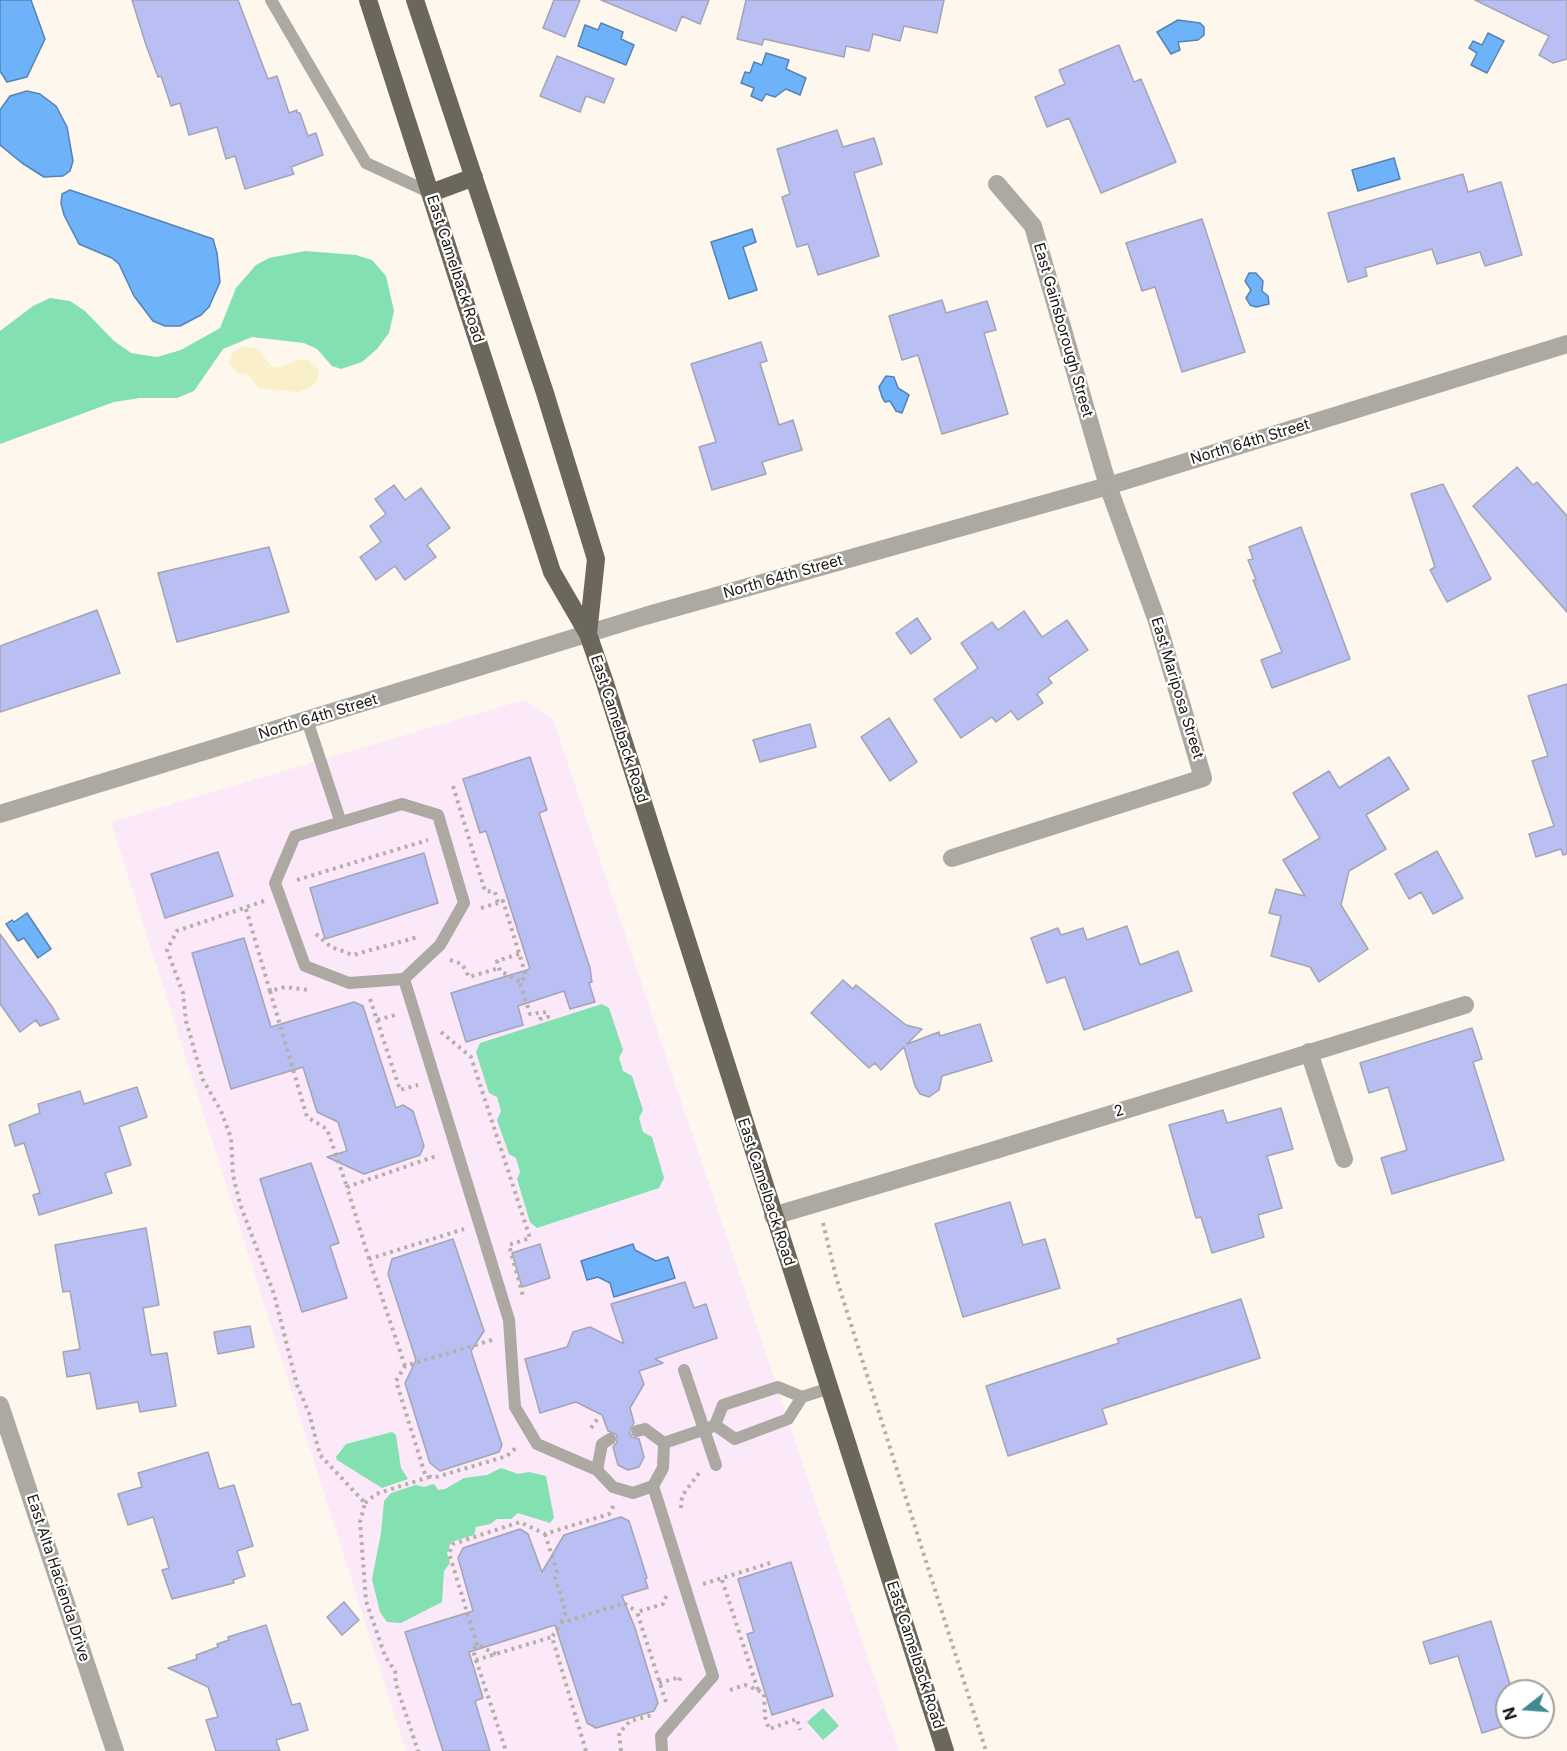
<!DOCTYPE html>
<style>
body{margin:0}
#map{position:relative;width:1567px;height:1751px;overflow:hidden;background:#fef7ee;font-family:Inter,sans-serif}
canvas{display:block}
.north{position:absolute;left:1495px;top:1679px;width:60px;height:60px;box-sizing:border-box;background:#fff;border:2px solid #a3a19f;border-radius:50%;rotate:253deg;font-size:16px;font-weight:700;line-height:24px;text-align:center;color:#191510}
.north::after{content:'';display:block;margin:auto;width:21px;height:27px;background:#428a91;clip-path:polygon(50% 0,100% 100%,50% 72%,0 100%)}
</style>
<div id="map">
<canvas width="1567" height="1751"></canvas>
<div class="north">N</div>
</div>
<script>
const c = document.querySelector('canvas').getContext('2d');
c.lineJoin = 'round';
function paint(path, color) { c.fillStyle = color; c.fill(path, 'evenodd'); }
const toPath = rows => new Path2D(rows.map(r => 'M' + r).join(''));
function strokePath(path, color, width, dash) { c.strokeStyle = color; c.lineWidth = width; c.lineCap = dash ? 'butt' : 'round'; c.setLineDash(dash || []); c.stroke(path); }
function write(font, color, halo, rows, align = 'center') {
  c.font = font + ' Inter,sans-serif'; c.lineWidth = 4.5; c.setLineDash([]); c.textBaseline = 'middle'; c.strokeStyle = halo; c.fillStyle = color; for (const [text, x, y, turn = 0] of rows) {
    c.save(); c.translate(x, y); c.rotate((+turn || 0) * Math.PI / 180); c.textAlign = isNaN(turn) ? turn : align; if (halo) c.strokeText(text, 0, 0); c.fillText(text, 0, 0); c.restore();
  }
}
const commercial = toPath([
 [524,700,553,719,899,1751,406,1751,111,822]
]);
const green = toPath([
 [305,251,356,255,372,260,386,276,394,311,389,333,377,349,362,362,341,369,332,366,317,349,304,343,252,337,223,349,194,391,177,398,140,398,114,402,0,444,0,331,33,306,50,298,70,301,85,311,114,341,131,353,157,357,181,350,220,328,236,288,256,265,269,258],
 [602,1004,609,1008,623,1050,619,1058,623,1071,632,1076,643,1110,639,1118,643,1132,652,1137,664,1178,659,1188,537,1228,530,1222,517,1179,520,1172,516,1158,509,1154,497,1120,501,1111,497,1097,489,1093,476,1052,480,1043],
 [392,1432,396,1435,401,1468,408,1479,382,1488,337,1460,336,1457,346,1444],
 [501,1468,518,1474,529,1472,546,1476,554,1518,550,1523,518,1513,511,1519,497,1519,490,1524,476,1527,474,1535,451,1542,447,1553,450,1563,444,1571,442,1602,401,1623,387,1622,380,1612,372,1579,381,1533,384,1501,391,1493,416,1485,424,1487,434,1484,438,1490,445,1489,464,1478,487,1475],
 [823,1708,839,1726,823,1740,807,1722]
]);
const sand = toPath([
 [243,346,258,349,271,366,277,368,302,359,309,360,318,369,318,380,310,388,298,392,259,388,248,374,238,373,229,364,233,353]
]);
const water = toPath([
 [0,0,31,0,45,39,27,77,7,82,0,71,0,0],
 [1178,20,1200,23,1204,27,1204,35,1198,40,1178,42,1180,50,1171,54,1157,32,1178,20],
 [601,23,623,32,621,39,634,45,626,65,578,46,585,25,598,30,601,23],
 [1488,33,1504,41,1487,73,1471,65,1477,53,1469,48,1473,41,1482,45,1488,33],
 [766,53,789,60,786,69,806,78,800,95,786,89,775,97,766,94,762,101,751,96,754,88,741,83,745,72,750,73,754,62,762,65,766,53],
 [27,91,40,94,56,106,67,127,73,161,70,171,63,176,44,177,22,163,0,145,0,110,10,96,27,91],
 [1394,158,1400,179,1358,191,1352,170,1394,158],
 [70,190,213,239,217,253,220,282,209,307,201,315,180,326,165,326,153,321,134,296,119,264,112,258,79,244,64,215,61,203,62,194,70,190],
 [752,229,756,242,743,247,757,290,729,299,711,242,752,229],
 [1249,273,1256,273,1263,281,1262,291,1268,296,1269,304,1256,307,1250,305,1246,298,1251,290,1245,281,1249,273],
 [886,376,894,377,898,388,909,395,902,413,896,411,890,401,885,402,882,397,879,387,886,376],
 [27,913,51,949,38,958,24,938,18,941,6,924,12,920,14,922,27,913],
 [633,1244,635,1250,656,1261,668,1257,675,1278,614,1297,610,1283,598,1277,587,1280,581,1261,633,1244]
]);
const building = toPath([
 [132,0,238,0,268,79,277,76,289,113,297,110,297,113,300,113,308,136,316,133,323,155,291,167,294,174,245,189,235,156,226,159,217,127,189,135,180,103,171,106,161,76,158,77,146,45,132,0],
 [554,0,580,0,565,37,543,28,554,0],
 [601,0,709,0,700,24,682,16,676,31,601,0],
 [746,0,944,0,937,33,904,26,900,41,873,34,869,51,846,46,844,57,764,39,762,45,737,39,746,0],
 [1475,0,1567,0,1567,59,1553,63,1539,55,1549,36,1475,0],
 [1119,45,1134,82,1141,79,1176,162,1101,193,1069,118,1047,127,1035,97,1065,84,1059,70,1119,45],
 [557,56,614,79,604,103,586,96,580,112,540,96,557,56],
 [837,130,843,147,874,138,882,164,854,173,879,256,818,275,808,244,797,247,782,197,790,194,777,149,837,130],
 [1463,174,1468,192,1501,182,1522,255,1485,266,1480,252,1437,264,1432,249,1365,268,1367,276,1348,282,1328,213,1463,174],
 [1202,219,1245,352,1182,372,1155,287,1142,291,1126,243,1202,219],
 [942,300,946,313,987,301,996,330,984,333,1008,414,942,434,918,355,902,360,889,316,942,300],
 [761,342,767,361,760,363,779,425,793,420,802,450,762,462,766,474,712,490,699,447,716,442,691,364,761,342],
 [1517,467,1533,485,1537,482,1567,516,1567,612,1473,506,1517,467],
 [1443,484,1491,579,1447,602,1430,570,1435,567,1411,494,1443,484],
 [394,485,405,500,421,488,450,528,427,545,436,557,405,580,395,566,376,580,360,557,381,542,370,526,386,514,375,499,394,485],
 [1301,527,1350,659,1272,688,1261,660,1282,652,1253,580,1256,580,1248,560,1253,559,1249,547,1301,527],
 [269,547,289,612,177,642,158,573,269,547],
 [97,610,120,673,0,712,0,646,97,610],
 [1024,611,1042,637,1067,620,1088,650,1048,678,1052,683,1037,694,1043,703,1018,720,1011,711,996,722,992,717,961,738,934,699,978,668,961,643,992,622,998,630,1024,611],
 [917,618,931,639,911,654,896,633,917,618],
 [1567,684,1567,854,1563,855,1561,849,1536,857,1529,834,1554,826,1532,761,1548,756,1528,696,1567,684],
 [889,718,917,762,890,781,861,737,889,718],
 [810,724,816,747,760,762,753,740,810,724],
 [530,757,547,810,539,813,590,968,592,982,589,983,595,1002,570,1009,564,991,518,1006,523,1025,466,1042,451,993,530,969,486,831,480,833,463,779,530,757],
 [1389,757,1409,789,1366,815,1386,849,1349,871,1341,905,1368,949,1319,982,1310,967,1271,956,1281,916,1269,913,1276,889,1305,896,1283,860,1320,838,1293,793,1329,771,1339,788,1389,757],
 [1437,851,1463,898,1433,914,1421,892,1409,899,1395,874,1437,851],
 [218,852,233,896,165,918,151,874,218,852],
 [424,853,438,903,325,939,310,888,424,853],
 [1127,926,1140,965,1178,951,1192,991,1084,1030,1065,977,1047,983,1031,938,1058,928,1061,935,1083,928,1087,940,1127,926],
 [0,934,53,1008,59,1019,40,1026,36,1020,20,1032,0,1004,0,934],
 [244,938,271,1027,354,1002,363,1006,396,1108,403,1105,413,1111,424,1146,420,1155,364,1174,327,1157,347,1151,338,1122,317,1112,303,1067,231,1089,192,953,244,938],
 [843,980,853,989,856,985,906,1025,922,1029,907,1044,939,1032,940,1036,980,1024,992,1061,942,1076,939,1090,929,1097,920,1094,915,1086,904,1047,881,1070,875,1063,869,1068,811,1013,843,980],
 [1472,1028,1482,1059,1473,1062,1504,1160,1392,1194,1381,1158,1407,1150,1388,1087,1369,1093,1360,1063,1472,1028],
 [137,1087,147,1117,119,1127,131,1165,105,1173,112,1193,39,1215,33,1195,40,1193,24,1143,15,1146,9,1125,40,1113,38,1104,80,1091,84,1104,137,1087],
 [1281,1108,1293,1149,1267,1156,1282,1208,1258,1215,1264,1237,1212,1253,1201,1217,1196,1218,1169,1125,1223,1110,1227,1123,1281,1108],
 [311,1163,339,1243,330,1246,347,1298,302,1312,260,1179,311,1163],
 [1010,1202,1023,1245,1045,1239,1060,1288,963,1317,935,1224,1010,1202],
 [146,1228,159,1305,143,1308,151,1355,167,1353,176,1406,140,1412,138,1402,97,1409,90,1373,67,1377,63,1352,80,1349,70,1291,63,1292,55,1245,146,1228],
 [453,1239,484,1331,471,1351,502,1445,499,1452,440,1471,430,1463,405,1383,416,1360,388,1274,392,1259,453,1239],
 [540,1244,550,1278,522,1287,512,1253,540,1244],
 [685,1282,694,1308,706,1304,717,1338,655,1359,663,1363,639,1371,644,1384,630,1408,634,1423,629,1432,632,1437,639,1439,644,1457,639,1467,628,1470,618,1465,613,1447,617,1442,617,1435,608,1431,602,1415,576,1402,540,1413,525,1359,567,1347,573,1332,590,1327,624,1344,611,1304,685,1282],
 [1241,1299,1260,1358,1102,1409,1107,1424,1008,1456,986,1386,1119,1343,1117,1339,1241,1299],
 [250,1326,254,1347,218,1354,214,1332,250,1326],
 [208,1452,219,1489,234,1485,253,1546,237,1551,245,1576,233,1580,234,1583,172,1599,162,1570,169,1568,153,1517,128,1525,118,1494,142,1487,138,1473,208,1452],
 [621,1517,629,1521,647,1578,645,1579,648,1588,622,1596,635,1628,658,1703,654,1711,596,1728,587,1723,555,1625,469,1652,483,1698,475,1701,490,1751,443,1751,405,1632,473,1611,458,1558,463,1548,520,1529,528,1534,542,1572,564,1535,621,1517],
 [791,1562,833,1696,772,1715,747,1634,754,1632,738,1579,791,1562],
 [344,1602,359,1620,342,1635,327,1617,344,1602],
 [1491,1621,1512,1691,1507,1691,1507,1725,1482,1733,1458,1656,1430,1664,1423,1642,1491,1621],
 [266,1625,292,1705,300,1703,308,1730,276,1740,280,1751,216,1751,206,1720,218,1717,208,1687,168,1668,197,1659,196,1655,218,1647,217,1644,229,1640,228,1637,266,1625]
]);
const path = toPath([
 [453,786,485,891,495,892,498,903,503,901,526,976,520,983,530,1014,547,1012,548,1014,548,1017,540,1019,539,1024],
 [297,880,428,840],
 [264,901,177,931,167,950,183,993,186,1021,203,1080,221,1111,231,1138,233,1175,240,1204,274,1294,297,1385,309,1413,320,1455,365,1503,360,1522,366,1601,385,1656,395,1671,396,1684,418,1751],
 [481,908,498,903],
 [246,909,270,991,285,987,309,990],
 [316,934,331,947,353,955,418,937],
 [519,954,497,961,500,971,521,982],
 [450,960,462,964,469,977,499,968],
 [270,991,307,1117,327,1129,347,1187],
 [370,999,377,1020,395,1015],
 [377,1020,400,1090,418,1085],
 [441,1032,471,1057,530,1238,509,1245,523,1296],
 [823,1223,836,1277,986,1751],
 [369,1259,347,1187,439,1155],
 [492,1340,405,1366,396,1381,425,1474,433,1478,507,1456,517,1447],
 [405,1366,369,1259,464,1229],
 [591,1428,599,1417],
 [365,1503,376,1494,429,1477],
 [681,1508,682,1496,699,1473],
 [545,1534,557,1572,555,1578,566,1612,561,1623],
 [722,1580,758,1690,745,1685,727,1691],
 [703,1584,770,1563],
 [477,1645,449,1553,453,1544,520,1522,545,1534,609,1514,614,1505],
 [496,1654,477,1645,473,1650,476,1660,552,1637],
 [476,1660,506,1751],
 [659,1683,680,1677,679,1684],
 [758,1690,764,1694,765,1717,769,1729,797,1719,800,1730],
 [666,1702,637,1612,663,1604,667,1594],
 [586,1751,552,1637,561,1623,624,1603,637,1612],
 [621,1751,619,1733,630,1721,653,1715]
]);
const service = toPath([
 [271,0,366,163,431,193],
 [307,720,340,820],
 [402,804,438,815,464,903,440,945,404,979,349,983,305,966,275,883,295,836,402,804],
 [404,979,509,1320,515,1407,537,1444,597,1470,613,1487,633,1493,653,1486],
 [684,1370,716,1465],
 [715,1425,723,1405,778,1387,802,1397,830,1388],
 [715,1425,735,1439,788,1419,802,1397],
 [637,1431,645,1429,664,1443,711,1427],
 [597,1470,602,1444,610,1439],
 [662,1751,661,1736,713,1676,653,1486,663,1468,664,1443]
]);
const minor = toPath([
 [952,858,1203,778,1157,621,1108,486,1033,226,997,184],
 [1309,1052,1344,1159],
 [773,1216,992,1151,1465,1005],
 [0,1405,115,1751]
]);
const tertiary = toPath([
 [0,814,645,616,1108,486,1567,344]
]);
const primary = toPath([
 [368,0,552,572,588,634,604,680,945,1751],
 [415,0,545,393,596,559,588,634],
 [431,193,474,177]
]);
const streetNames = [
 ["East Camelback Road",455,269,72],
 ["East Gainsborough Street",1063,330,74],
 ["North 64th Street",1250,442,-17],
 ["North 64th Street",783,577,-16],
 ["East Mariposa Street",1177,688,73],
 ["North 64th Street",318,717,-17],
 ["East Camelback Road",619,729,72],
 ["2",1119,1111,-17],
 ["East Camelback Road",766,1192,72],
 ["East Alta Hacienda Drive",58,1578,72],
 ["East Camelback Road",915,1655,72]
];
paint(commercial, '#fbe8f8');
paint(green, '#82e0b1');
paint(sand, '#f9efc9');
paint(water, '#6eb2fa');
strokePath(water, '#5483b4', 1.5);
paint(building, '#b9bef3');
strokePath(building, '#a3a5b5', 1.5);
strokePath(path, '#b5afa7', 4, [3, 4.5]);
strokePath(service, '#aba9a1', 12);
strokePath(minor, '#aba9a1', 18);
strokePath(tertiary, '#aba9a1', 18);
strokePath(primary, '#6b675a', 18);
write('15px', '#191510', '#fff', streetNames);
</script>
